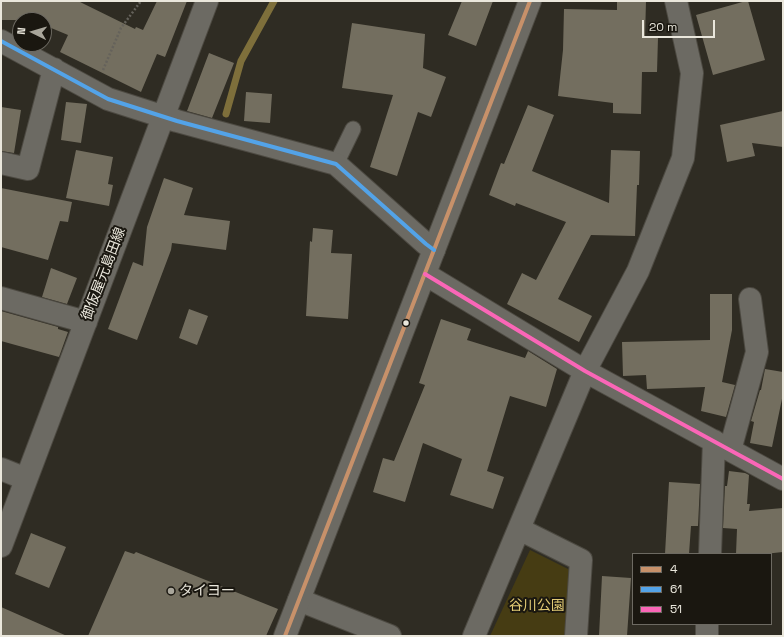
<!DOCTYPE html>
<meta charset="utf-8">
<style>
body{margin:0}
#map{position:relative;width:784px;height:637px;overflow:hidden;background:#2f2c23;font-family:"Space Grotesk",sans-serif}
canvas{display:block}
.frame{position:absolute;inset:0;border:2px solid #eae7dc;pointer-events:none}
.legend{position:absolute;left:632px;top:553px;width:140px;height:72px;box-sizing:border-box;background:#1a1710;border:1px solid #6d6a62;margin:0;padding:5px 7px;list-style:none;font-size:12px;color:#eae7dc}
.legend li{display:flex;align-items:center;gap:8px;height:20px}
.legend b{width:20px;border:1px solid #6d6a62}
.north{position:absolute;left:12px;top:12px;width:40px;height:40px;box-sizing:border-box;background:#1a1710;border:1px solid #6d6a62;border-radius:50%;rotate:275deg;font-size:11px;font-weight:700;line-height:16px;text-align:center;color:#eae7dc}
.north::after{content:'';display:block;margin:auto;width:14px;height:18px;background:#a9a69b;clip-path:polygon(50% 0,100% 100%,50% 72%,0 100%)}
.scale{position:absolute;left:642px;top:20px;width:73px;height:18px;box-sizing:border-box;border:2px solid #eae7dc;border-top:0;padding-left:5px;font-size:12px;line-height:14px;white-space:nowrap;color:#eae7dc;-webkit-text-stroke:3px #1a1710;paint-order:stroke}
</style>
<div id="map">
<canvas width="784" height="637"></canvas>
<div class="frame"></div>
<ul class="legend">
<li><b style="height:5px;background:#c7916a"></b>4</li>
<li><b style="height:5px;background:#53a3e8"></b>61</li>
<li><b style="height:5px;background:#fa66b7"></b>51</li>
</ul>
<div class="north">N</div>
<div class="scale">20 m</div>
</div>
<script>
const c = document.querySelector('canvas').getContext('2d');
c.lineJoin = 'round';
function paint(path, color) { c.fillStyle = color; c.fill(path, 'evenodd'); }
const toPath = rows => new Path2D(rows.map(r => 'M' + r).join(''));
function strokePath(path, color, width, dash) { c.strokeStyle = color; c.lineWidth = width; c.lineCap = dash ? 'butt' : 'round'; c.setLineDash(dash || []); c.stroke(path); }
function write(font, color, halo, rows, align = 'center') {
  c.font = font + ' "Space Grotesk","Noto Sans JP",sans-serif'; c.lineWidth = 4; c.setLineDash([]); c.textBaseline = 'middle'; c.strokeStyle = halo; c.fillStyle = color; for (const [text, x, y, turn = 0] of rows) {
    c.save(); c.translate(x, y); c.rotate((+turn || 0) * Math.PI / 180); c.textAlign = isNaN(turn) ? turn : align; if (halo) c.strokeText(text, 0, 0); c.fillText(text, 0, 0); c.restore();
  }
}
const green = toPath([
 [530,550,570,570,566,636,490,636]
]);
const stream = toPath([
 [226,114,241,61,274,1]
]);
const building = toPath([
 [1,1,78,1,135,29,136,27,143,30,157,1,187,1,165,57,157,54,141,92,60,52,68,35,44,25,44,20,1,20],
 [462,1,493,1,476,46,448,35],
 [617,1,646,1,645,38,658,38,657,72,642,72,641,114,613,113,613,103,558,96,563,50,564,9,617,10],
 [746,1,748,1,765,60,713,75,696,15],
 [352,23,425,34,423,68,446,77,431,117,418,112,397,176,370,167,393,95,342,88],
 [209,53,234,63,212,118,187,111],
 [246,92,272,94,270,123,244,121],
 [66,102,87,104,81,143,61,140],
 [528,105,554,115,532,171,609,203,611,150,640,151,639,185,637,185,635,236,591,235,558,299,592,316,579,342,507,304,522,273,536,280,566,222,516,203,515,206,489,195,501,163,504,164],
 [1,107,21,110,14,153,1,151],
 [783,111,783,147,752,143,755,156,727,162,720,125],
 [76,150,113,157,108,184,113,185,109,206,66,198],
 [164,178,193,188,184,215,230,221,226,250,172,243,171,250,137,340,108,329,133,262,143,266,147,227],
 [1,188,72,202,68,222,60,221,48,260,1,247],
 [313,228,333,230,331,253,352,254,348,319,306,316,310,241,312,242],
 [51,268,77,278,67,304,42,297],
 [710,294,732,294,732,330,722,382,735,385,726,417,701,411,705,387,647,389,646,375,623,376,622,342,710,340],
 [189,309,208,316,197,345,179,338],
 [1,311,58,327,58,329,68,332,59,357,1,341],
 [441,319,471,329,467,340,525,358,528,351,557,369,546,407,510,396,487,471,504,477,493,509,450,495,462,459,423,443,405,502,373,492,383,458,394,461,425,385,419,383],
 [765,369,783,372,783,394,772,447,750,443,754,422,751,421,760,390,761,390],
 [729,471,745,473,749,475,747,504,750,504,749,511,783,508,783,552,764,554,736,554,737,529,723,528,725,486,727,486],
 [669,482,700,484,698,526,691,526,689,554,665,554],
 [31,533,66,547,49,588,15,574],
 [125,551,134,554,136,552,278,609,266,636,88,636],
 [602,576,631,578,627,636,599,636],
 [1,607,67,636,1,636]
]);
const path = toPath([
 [103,70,121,28,141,1]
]);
const service = toPath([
 [336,164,353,129]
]);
const minor = toPath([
 [1,41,108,99,177,121,336,164,426,244,434,250],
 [1,163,28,169,54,69],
 [425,274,585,371,783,479],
 [1,298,86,322],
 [730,450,757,352,750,299],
 [1,469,26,479],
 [519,529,581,560,576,636],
 [1,546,207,1],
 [710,554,714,441],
 [299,600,390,636],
 [474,636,585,371,638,271,683,158,692,73,676,1],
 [707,636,707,624]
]);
const tertiary = toPath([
 [285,636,530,1]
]);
const bus1 = toPath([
 [285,636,530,1]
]);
const bus2 = toPath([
 [1,41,108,99,177,121,336,164,426,244,434,250]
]);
const bus3 = toPath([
 [425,274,585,371,783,479]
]);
const markers = [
 [406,323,3.5,"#eae7dc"],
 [171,591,4,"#a9a69b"]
];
const streetNames = [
 ["御仮屋元島田線",104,274,-69]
];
const poiNames = [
 ["タイヨー",179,591]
];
const parkNames = [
 ["谷川公園",537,606]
];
paint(green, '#463c13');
strokePath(stream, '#7e6f3b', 7);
paint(building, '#736e5f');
strokePath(service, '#4d4a42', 17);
strokePath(minor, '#4d4a42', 24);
strokePath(tertiary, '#4d4a42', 24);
strokePath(path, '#65625b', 2.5, [2, 2]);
strokePath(service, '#6c6a63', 15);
strokePath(minor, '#6c6a63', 22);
strokePath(tertiary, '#6c6a63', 22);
strokePath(bus1, '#c7916a', 4);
strokePath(bus2, '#53a3e8', 4);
strokePath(bus3, '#fa66b7', 4);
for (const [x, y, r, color] of markers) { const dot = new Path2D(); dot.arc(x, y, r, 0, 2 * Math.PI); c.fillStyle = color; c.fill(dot); strokePath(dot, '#1a1710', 1.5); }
write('14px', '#eae7dc', '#1a1710', streetNames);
write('14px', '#eae7dc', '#1a1710', poiNames, 'left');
write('14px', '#e2ca74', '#1a1710', parkNames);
</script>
